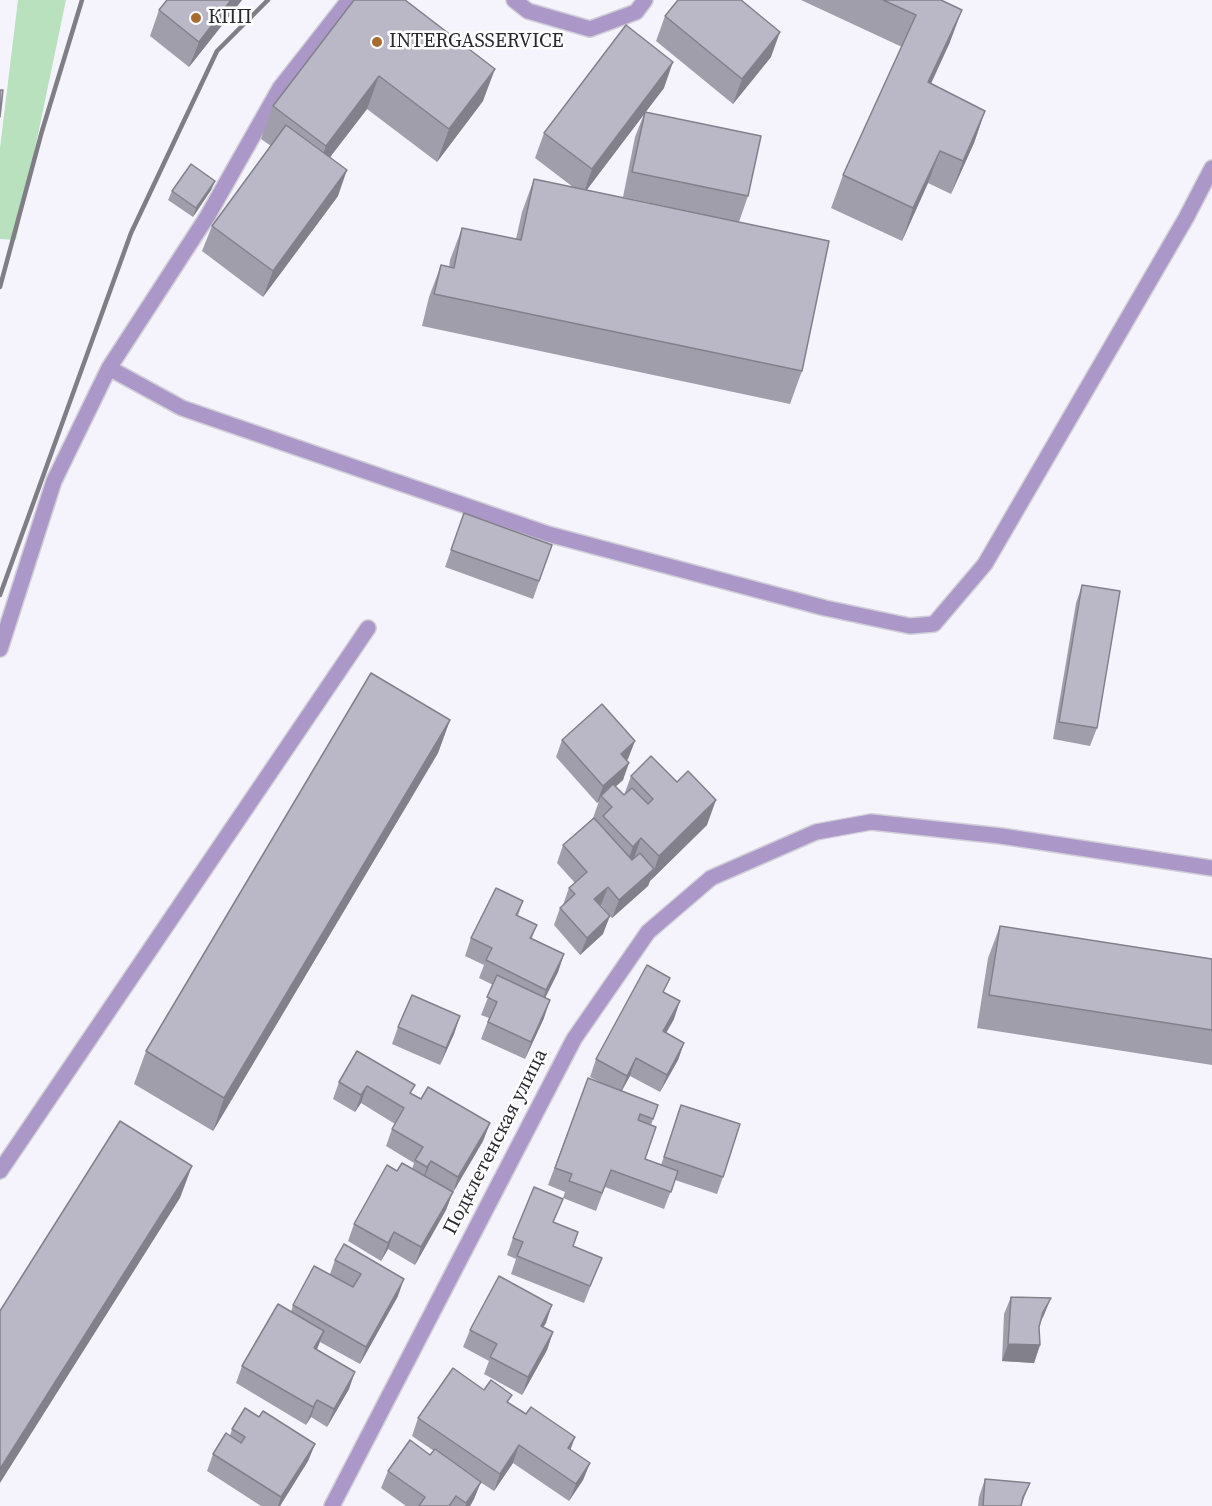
<!DOCTYPE html>
<meta charset="utf-8">
<style>
body{margin:0}
canvas{display:block;background:#f5f4fd}
</style>
<canvas width="1212" height="1506"></canvas>
<script>
const c = document.querySelector('canvas').getContext('2d');
c.lineJoin = 'round';
function paint(path, color) { c.fillStyle = color; c.fill(path, 'evenodd'); }
const toPath = rows => new Path2D(rows.map(r => 'M' + r).join(''));
function strokePath(path, color, width, dash) { c.strokeStyle = color; c.lineWidth = width; c.lineCap = dash ? 'butt' : 'round'; c.setLineDash(dash || []); c.stroke(path); }
function write(font, color, halo, rows, align = 'center') {
  c.font = font + ' "Source Serif 4",serif'; c.lineWidth = 5; c.setLineDash([]); c.textBaseline = 'middle'; c.strokeStyle = halo; c.fillStyle = color; for (const [text, x, y, turn = 0] of rows) {
    c.save(); c.translate(x, y); c.rotate((+turn || 0) * Math.PI / 180); c.textAlign = isNaN(turn) ? turn : align; if (halo) c.strokeText(text, 0, 0); c.fillText(text, 0, 0); c.restore();
  }
}
const green = toPath([
 [18,0,66,0,16,240,0,239,0,148]
]);
const minor = toPath([
 [514,0,528,11,590,29,636,12,645,0],
 [109,368,182,408,548,534,825,608,910,626,934,624,985,564,1186,218,1212,168],
 [0,649,54,481,109,368,207,217,280,88,349,0],
 [0,1171,368,628],
 [332,1506,574,1039,648,932,711,878,816,832,871,822,1001,836,1212,868]
]);
const rail = toPath([
 [0,287,42,131,82,0],
 [0,595,131,233,217,51,268,0]
]);
const wall = toPath([
 [242,0,189,67,150,36,159,10],
 [354,0,483,101,437,162,367,109,330,157,338,196,263,297,202,251,212,226,271,146,261,139,273,106],
 [801,0,941,0,950,42,931,84,985,111,974,143,951,194,928,183,902,241,831,208,843,175,902,47],
 [665,16,771,57,733,104,656,41],
 [664,88,645,112,748,196,739,222,623,197,635,137,644,114,586,190,802,371,790,404,422,326,429,297,441,265,449,267,450,260,462,228,516,239,522,212,534,179,573,187,535,158,544,133],
 [215,181,211,190,193,217,168,200,172,191],
 [464,513,552,545,533,599,445,567],
 [1082,585,1097,728,1090,746,1053,739,1076,603],
 [450,720,438,753,213,1131,134,1084,146,1051],
 [562,740,628,759,627,760,623,780,615,787,624,795,631,776,707,825,650,881,648,886,612,918,601,905,600,906,603,934,580,955,554,925,560,908,563,905,569,888,575,883,557,863,563,845,593,818,599,801,597,803,556,757],
 [523,901,518,916,537,925,532,938,564,954,558,972,545,998,544,1018,525,1059,481,1039,489,1018,481,1015,493,985,479,978,484,965,465,956,471,938],
 [1000,926,1212,959,1212,1065,977,1028,988,958],
 [665,993,674,1019,666,1033,684,1043,678,1060,660,1092,630,1076,622,1091,658,1105,651,1125,645,1159,661,1165,681,1105,723,1177,717,1194,675,1180,664,1209,605,1187,596,1211,563,1198,565,1192,548,1185,588,1078,605,1085,590,1077,596,1059],
 [460,1016,454,1034,440,1065,392,1044,398,1027],
 [357,1051,412,1094,421,1099,490,1123,483,1141,452,1194,446,1210,415,1265,388,1249,381,1261,348,1241,354,1224,397,1171,412,1169,414,1163,386,1146,392,1129,395,1124,361,1103,355,1112,333,1099,339,1082],
 [578,1232,573,1246,595,1275,584,1303,511,1274,516,1259,507,1255,513,1238],
 [335,1260,398,1296,360,1364,320,1342,317,1349,349,1389,327,1427,311,1417,306,1425,236,1383,242,1366,291,1312,293,1305,330,1274],
 [1011,1297,1044,1315,1040,1322,1039,1327,1040,1345,1034,1363,1002,1361,1004,1314],
 [546,1323,543,1327,553,1332,547,1350,522,1395,484,1374,489,1361,463,1347,470,1330],
 [484,1390,509,1403,570,1450,590,1463,583,1480,569,1501,513,1463,494,1491,480,1482,474,1499,470,1506,406,1506,381,1488,388,1471,430,1455,434,1451,412,1436,418,1418],
 [259,1417,315,1444,308,1461,280,1506,261,1506,207,1471,213,1454,230,1436,232,1429],
 [985,1479,1030,1483,1021,1506,978,1506,979,1497]
]);
const shadedWall = toPath([
 [231,0,242,0,189,67,199,42],
 [962,10,950,42,916,115,928,82],
 [780,32,771,57,733,104,742,79],
 [673,62,664,88,583,195,592,169],
 [495,69,483,101,437,162,449,129],
 [379,76,367,109,314,178,326,146],
 [985,111,974,143,951,194,963,161],
 [940,151,928,183,902,241,913,208],
 [347,170,338,196,263,297,273,271],
 [215,181,211,190,193,217,196,208],
 [450,720,438,753,213,1131,224,1098],
 [635,741,628,759,615,771,621,754],
 [629,763,623,780,603,798,601,796,599,801,597,803,603,786],
 [716,800,707,825,650,881,659,856],
 [641,838,632,864,623,872,633,847],
 [654,869,648,886,612,918,619,900],
 [608,887,601,905,588,917,594,899],
 [610,916,603,934,580,955,587,938],
 [564,954,558,972,540,1008,546,990],
 [550,1000,544,1018,525,1059,531,1042],
 [680,1001,674,1019,657,1049,663,1031],
 [460,1016,454,1034,440,1065,446,1048],
 [684,1043,678,1060,660,1092,667,1075],
 [636,1058,630,1076,620,1093,627,1076],
 [367,1086,361,1103,355,1112,361,1095],
 [490,1123,483,1141,452,1194,446,1210,415,1265,421,1247,453,1193,458,1177],
 [431,1161,424,1179,421,1185,427,1167],
 [192,1166,180,1198,0,1483,0,1469],
 [394,1232,388,1249,381,1261,388,1243],
 [404,1279,398,1296,360,1364,366,1347],
 [1051,1298,1044,1315,1036,1330,1043,1312],
 [552,1305,546,1323,534,1343,541,1326],
 [324,1331,317,1349,308,1365,314,1348],
 [553,1332,547,1350,522,1395,528,1377],
 [1008,1344,1040,1345,1034,1363,1002,1361],
 [355,1372,349,1389,327,1427,334,1409],
 [317,1400,311,1417,306,1425,313,1407],
 [575,1437,569,1454,568,1448],
 [315,1444,308,1461,280,1506,278,1506,281,1497],
 [519,1445,513,1463,494,1491,500,1474],
 [590,1463,583,1480,569,1501,576,1484],
 [481,1482,474,1499,470,1506,465,1506]
]);
const building = toPath([
 [167,0,231,0,199,42,159,10,167,0],
 [354,0,405,0,495,69,449,129,379,76,326,146,273,106,354,0],
 [678,0,741,0,780,32,742,79,665,16,678,0],
 [883,0,941,0,962,10,928,82,985,111,963,161,940,151,913,208,843,175,916,15,883,0],
 [626,25,673,62,592,169,544,133,626,25],
 [0,90,3,90,0,117,0,90],
 [645,112,761,136,748,196,632,172,645,112],
 [286,125,347,170,273,271,212,226,286,125],
 [191,164,215,181,196,208,172,191,191,164],
 [534,179,829,241,802,371,434,294,441,265,454,268,462,228,521,240,534,179],
 [464,513,552,545,539,581,451,550,464,513],
 [1082,585,1120,591,1097,728,1059,722,1082,585],
 [371,673,450,720,224,1098,146,1051,371,673],
 [602,704,635,741,621,754,629,763,603,786,562,740,602,704],
 [651,756,677,782,688,771,716,800,659,856,641,838,633,847,603,816,612,807,601,796,613,784,624,795,632,788,648,804,653,799,631,776,651,756],
 [594,818,632,860,640,853,654,869,619,900,608,887,594,899,610,916,587,938,560,908,575,894,569,888,587,872,563,845,594,818],
 [496,888,523,901,516,915,537,925,530,938,564,954,546,990,486,960,492,948,471,938,496,888],
 [1000,926,1212,959,1212,1030,989,995,1000,926],
 [647,965,670,978,663,992,680,1001,663,1031,684,1043,667,1075,636,1058,627,1076,596,1059,647,965],
 [497,975,550,1000,531,1042,488,1022,497,1002,487,997,497,975],
 [412,995,460,1016,446,1048,398,1027,412,995],
 [357,1051,415,1085,410,1093,421,1099,428,1087,490,1123,458,1177,431,1161,427,1167,415,1160,423,1147,392,1129,404,1108,367,1086,361,1095,339,1082,357,1051],
 [588,1078,658,1105,653,1119,640,1114,638,1120,656,1127,645,1159,678,1171,671,1192,611,1170,602,1193,569,1181,572,1174,555,1168,588,1078],
 [681,1105,740,1124,723,1177,664,1157,681,1105],
 [120,1121,192,1166,0,1469,0,1311,120,1121],
 [402,1163,453,1192,421,1247,394,1232,388,1243,354,1224,387,1165,397,1171,402,1163],
 [534,1187,563,1199,553,1222,578,1232,573,1246,602,1258,590,1286,517,1256,523,1242,513,1238,534,1187],
 [344,1244,404,1279,366,1347,293,1305,314,1266,353,1287,361,1274,335,1260,344,1244],
 [499,1276,552,1305,541,1326,553,1332,528,1377,490,1357,497,1344,470,1330,499,1276],
 [1011,1297,1051,1298,1043,1312,1039,1327,1040,1345,1008,1344,1011,1297],
 [278,1304,324,1331,314,1348,355,1372,334,1409,317,1400,313,1407,242,1366,278,1304],
 [453,1368,484,1390,491,1380,512,1395,507,1402,526,1414,531,1407,575,1437,568,1448,590,1463,576,1484,519,1445,500,1474,418,1418,453,1368],
 [245,1408,259,1417,263,1411,315,1444,281,1497,213,1454,226,1433,241,1443,245,1437,232,1429,245,1408],
 [410,1440,430,1455,435,1449,481,1482,466,1503,456,1496,449,1506,419,1506,425,1497,388,1471,410,1440],
 [985,1479,1030,1483,1023,1497,1021,1506,983,1506,985,1479]
]);
const markers = [
 [196,18,6,"#a96c30"],
 [377,42,6,"#a96c30"]
];
const poiNames = [
 ["КПП",208,18],
 ["INTERGASSERVICE",389,42]
];
const streetNames = [
 ["Подклетенская улица",496,1142,-63]
];
paint(green, '#b9e1be');
strokePath(minor, '#d0cfd8', 18);
strokePath(minor, '#ab97c8', 15);
strokePath(rail, '#7f7e85', 4.5);
paint(wall, '#a09eab');
paint(shadedWall, '#82818b');
paint(building, '#bab8c7');
strokePath(building, '#82818b', 1.5);
for (const [x, y, r, color] of markers) { const dot = new Path2D(); dot.arc(x, y, r, 0, 2 * Math.PI); c.fillStyle = color; c.fill(dot); strokePath(dot, '#fff', 2); }
write('20px', '#29282e', '#fff', poiNames, 'left');
write('20px', '#29282e', '#fff', streetNames);
</script>
